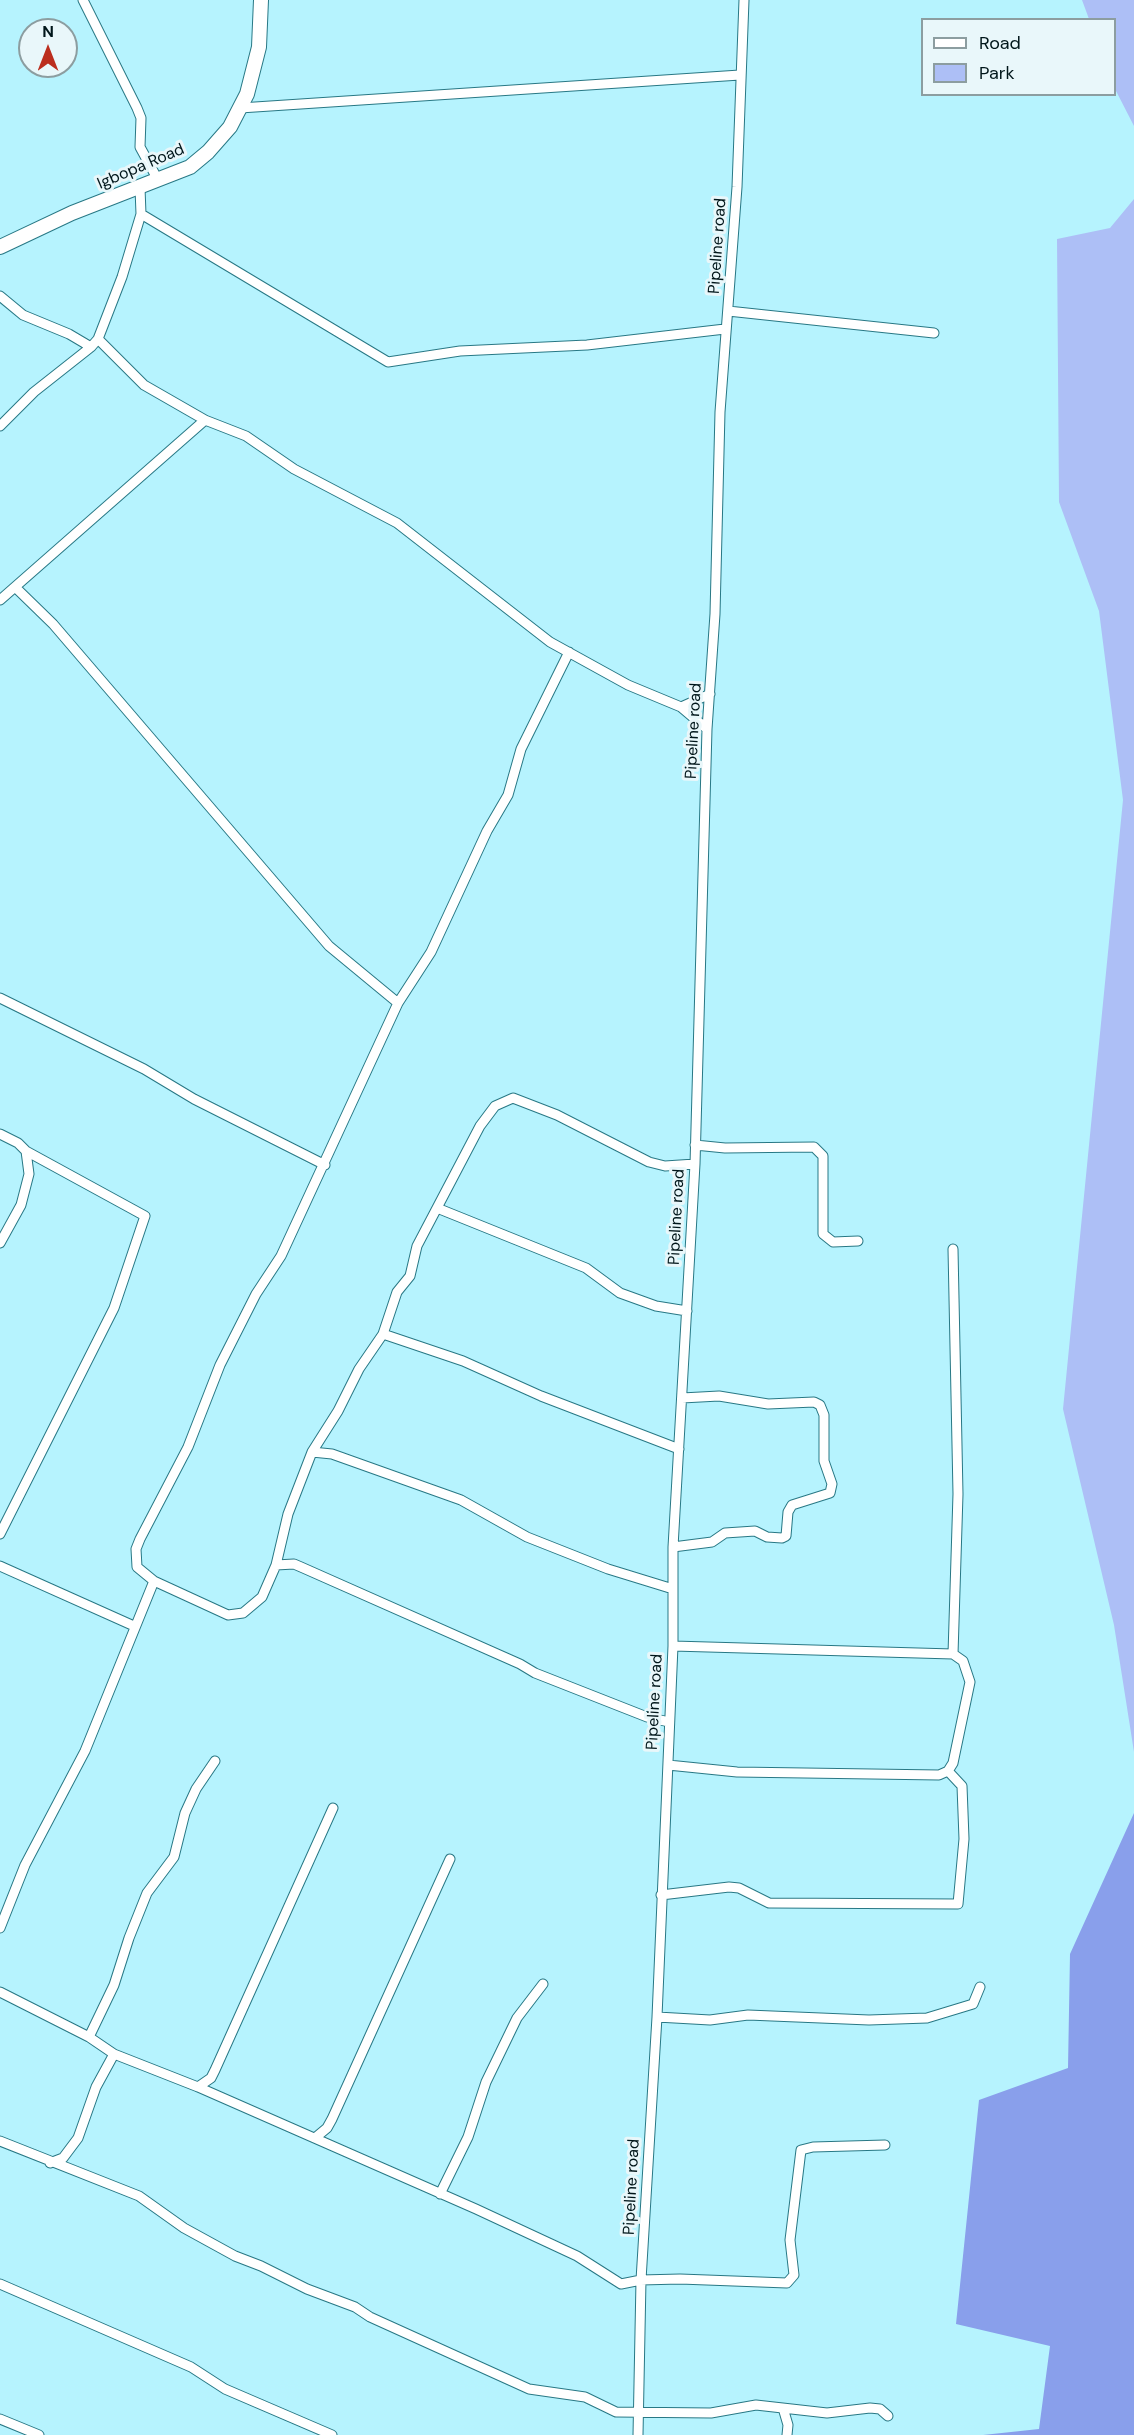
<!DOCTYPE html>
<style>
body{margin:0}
#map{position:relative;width:1134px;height:2435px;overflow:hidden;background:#b6f3fe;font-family:"DM Sans",sans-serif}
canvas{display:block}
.legend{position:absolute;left:921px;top:18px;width:195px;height:78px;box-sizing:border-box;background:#e9f7fa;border:2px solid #8c9da0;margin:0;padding:8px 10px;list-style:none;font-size:18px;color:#00161a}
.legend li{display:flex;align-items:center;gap:12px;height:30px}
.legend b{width:30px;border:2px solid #8c9da0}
.north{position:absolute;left:18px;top:18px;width:60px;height:60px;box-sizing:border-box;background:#e9f7fa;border:2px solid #8c9da0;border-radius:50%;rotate:0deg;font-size:16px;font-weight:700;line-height:24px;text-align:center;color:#00161a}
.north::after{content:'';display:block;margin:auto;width:21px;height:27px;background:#bb2e1e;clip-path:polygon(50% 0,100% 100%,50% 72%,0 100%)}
</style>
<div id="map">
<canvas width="1134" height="2435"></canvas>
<ul class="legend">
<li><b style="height:8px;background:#fff"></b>Road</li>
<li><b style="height:16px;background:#adbff6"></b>Park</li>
</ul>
<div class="north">N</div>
</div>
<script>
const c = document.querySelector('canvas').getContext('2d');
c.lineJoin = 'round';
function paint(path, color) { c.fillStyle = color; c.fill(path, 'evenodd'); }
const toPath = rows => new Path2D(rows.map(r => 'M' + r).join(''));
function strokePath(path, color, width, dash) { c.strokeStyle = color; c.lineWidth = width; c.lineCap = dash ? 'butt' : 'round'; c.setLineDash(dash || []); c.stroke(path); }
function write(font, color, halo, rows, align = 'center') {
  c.font = font + ' "DM Sans",sans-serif'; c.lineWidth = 6; c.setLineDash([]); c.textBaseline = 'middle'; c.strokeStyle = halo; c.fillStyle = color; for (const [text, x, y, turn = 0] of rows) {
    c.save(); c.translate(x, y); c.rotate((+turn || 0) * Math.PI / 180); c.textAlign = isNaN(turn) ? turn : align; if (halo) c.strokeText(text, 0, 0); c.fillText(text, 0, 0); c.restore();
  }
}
const green = toPath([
 [1082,0,1134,0,1134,126,1115,89,1114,20,1089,19],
 [1134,199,1134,1752,1114,1625,1063,1409,1123,800,1099,611,1059,502,1057,239,1110,228]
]);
const forest = toPath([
 [1134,1813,1134,2435,983,2435,1039,2429,1050,2346,956,2324,979,2100,1068,2068,1070,1954]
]);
const street = toPath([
 [83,0,137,108,141,118,140,147,158,180],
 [240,108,740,75],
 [141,214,388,362,460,351,587,345,725,329],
 [0,296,23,315,69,334,91,347,98,339,144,385,205,420,246,436,294,469,397,523,550,642,628,685,681,707,707,729],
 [728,311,934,333],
 [98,339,122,277,141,214,140,188],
 [0,426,34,392,91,347],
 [15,587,53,624,329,946,398,1003],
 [0,600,205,420],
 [569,652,521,749,508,795,487,831,431,952,398,1003,281,1256,256,1294,220,1365,188,1447,140,1539,136,1549,137,1567,154,1581,228,1615,243,1613,262,1597,276,1565,288,1514,312,1452,338,1411,359,1369,383,1334,397,1292,410,1276,417,1246,480,1126,495,1106,513,1098,557,1115,649,1162,665,1166,695,1164],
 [681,707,710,694],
 [0,998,144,1069,194,1099,325,1165],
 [0,1134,18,1143,26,1151,29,1174,21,1205,0,1243],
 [695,1145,725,1148,814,1147,823,1156,823,1234,833,1242,858,1241],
 [437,1208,586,1268,620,1293,656,1306,687,1311],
 [383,1334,463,1361,541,1396,679,1449],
 [312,1452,332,1454,461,1500,527,1537,608,1569,673,1589],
 [0,1534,114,1308,145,1216,26,1151],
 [673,1547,712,1542,725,1533,755,1531,767,1537,782,1538,786,1536,788,1512,792,1505,830,1493,832,1484,824,1461,824,1415,820,1405,814,1402,768,1404,719,1396,682,1398],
 [276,1565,294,1564,301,1567,520,1664,535,1673,647,1717,669,1722],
 [0,1566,134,1626],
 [953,1654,958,1494,953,1249],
 [668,1765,737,1772,939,1775,948,1771,953,1763,970,1682,963,1661,953,1654,673,1646],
 [661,1895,729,1887,739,1888,769,1903,958,1904,964,1839,962,1786,948,1771],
 [0,1928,25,1865,85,1751,154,1581],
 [0,1992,89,2037,114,2054,198,2087,476,2209,577,2256,621,2284,641,2280,680,2279,787,2283,794,2275,790,2240,801,2150,813,2147,885,2145],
 [657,2017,710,2020,748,2015,869,2020,927,2018,973,2004,980,1987],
 [89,2037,114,1985,129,1938,147,1893,174,1857,185,1813,196,1789,215,1761],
 [198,2087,211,2078,215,2070,333,1808],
 [315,2138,327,2128,332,2119,450,1859],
 [0,2141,139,2196,184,2228,235,2256,261,2266,307,2289,355,2307,370,2317,529,2389,585,2397,616,2412,711,2413,756,2405,827,2413,870,2408,880,2409,888,2416],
 [50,2163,63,2158,78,2138,96,2087,114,2054],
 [440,2194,468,2137,486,2082,517,2018,543,1984],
 [0,2284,191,2367,225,2389,332,2435],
 [783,2408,788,2425,787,2435],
 [0,2419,39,2435],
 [638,2435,641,2280,657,2017,673,1646,673,1547,695,1164,707,729,715,614,720,412,737,187,744,0]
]);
const secondary = toPath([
 [0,247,72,213,190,167,208,152,230,127,247,94,259,47,261,0]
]);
const streetNames = [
 ["Igbopa Road",141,167,-23],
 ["Pipeline road",718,246,-86],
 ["Pipeline road",694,731,-87],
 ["Pipeline road",677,1217,-87],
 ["Pipeline road",655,1702,-87],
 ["Pipeline road",632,2187,-87]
];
paint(green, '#adbff6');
paint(forest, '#899feb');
strokePath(street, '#287885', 11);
strokePath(secondary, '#287885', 16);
strokePath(street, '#fff', 9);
strokePath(secondary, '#fff', 14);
write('16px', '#00161a', '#e9f7fa', streetNames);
</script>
